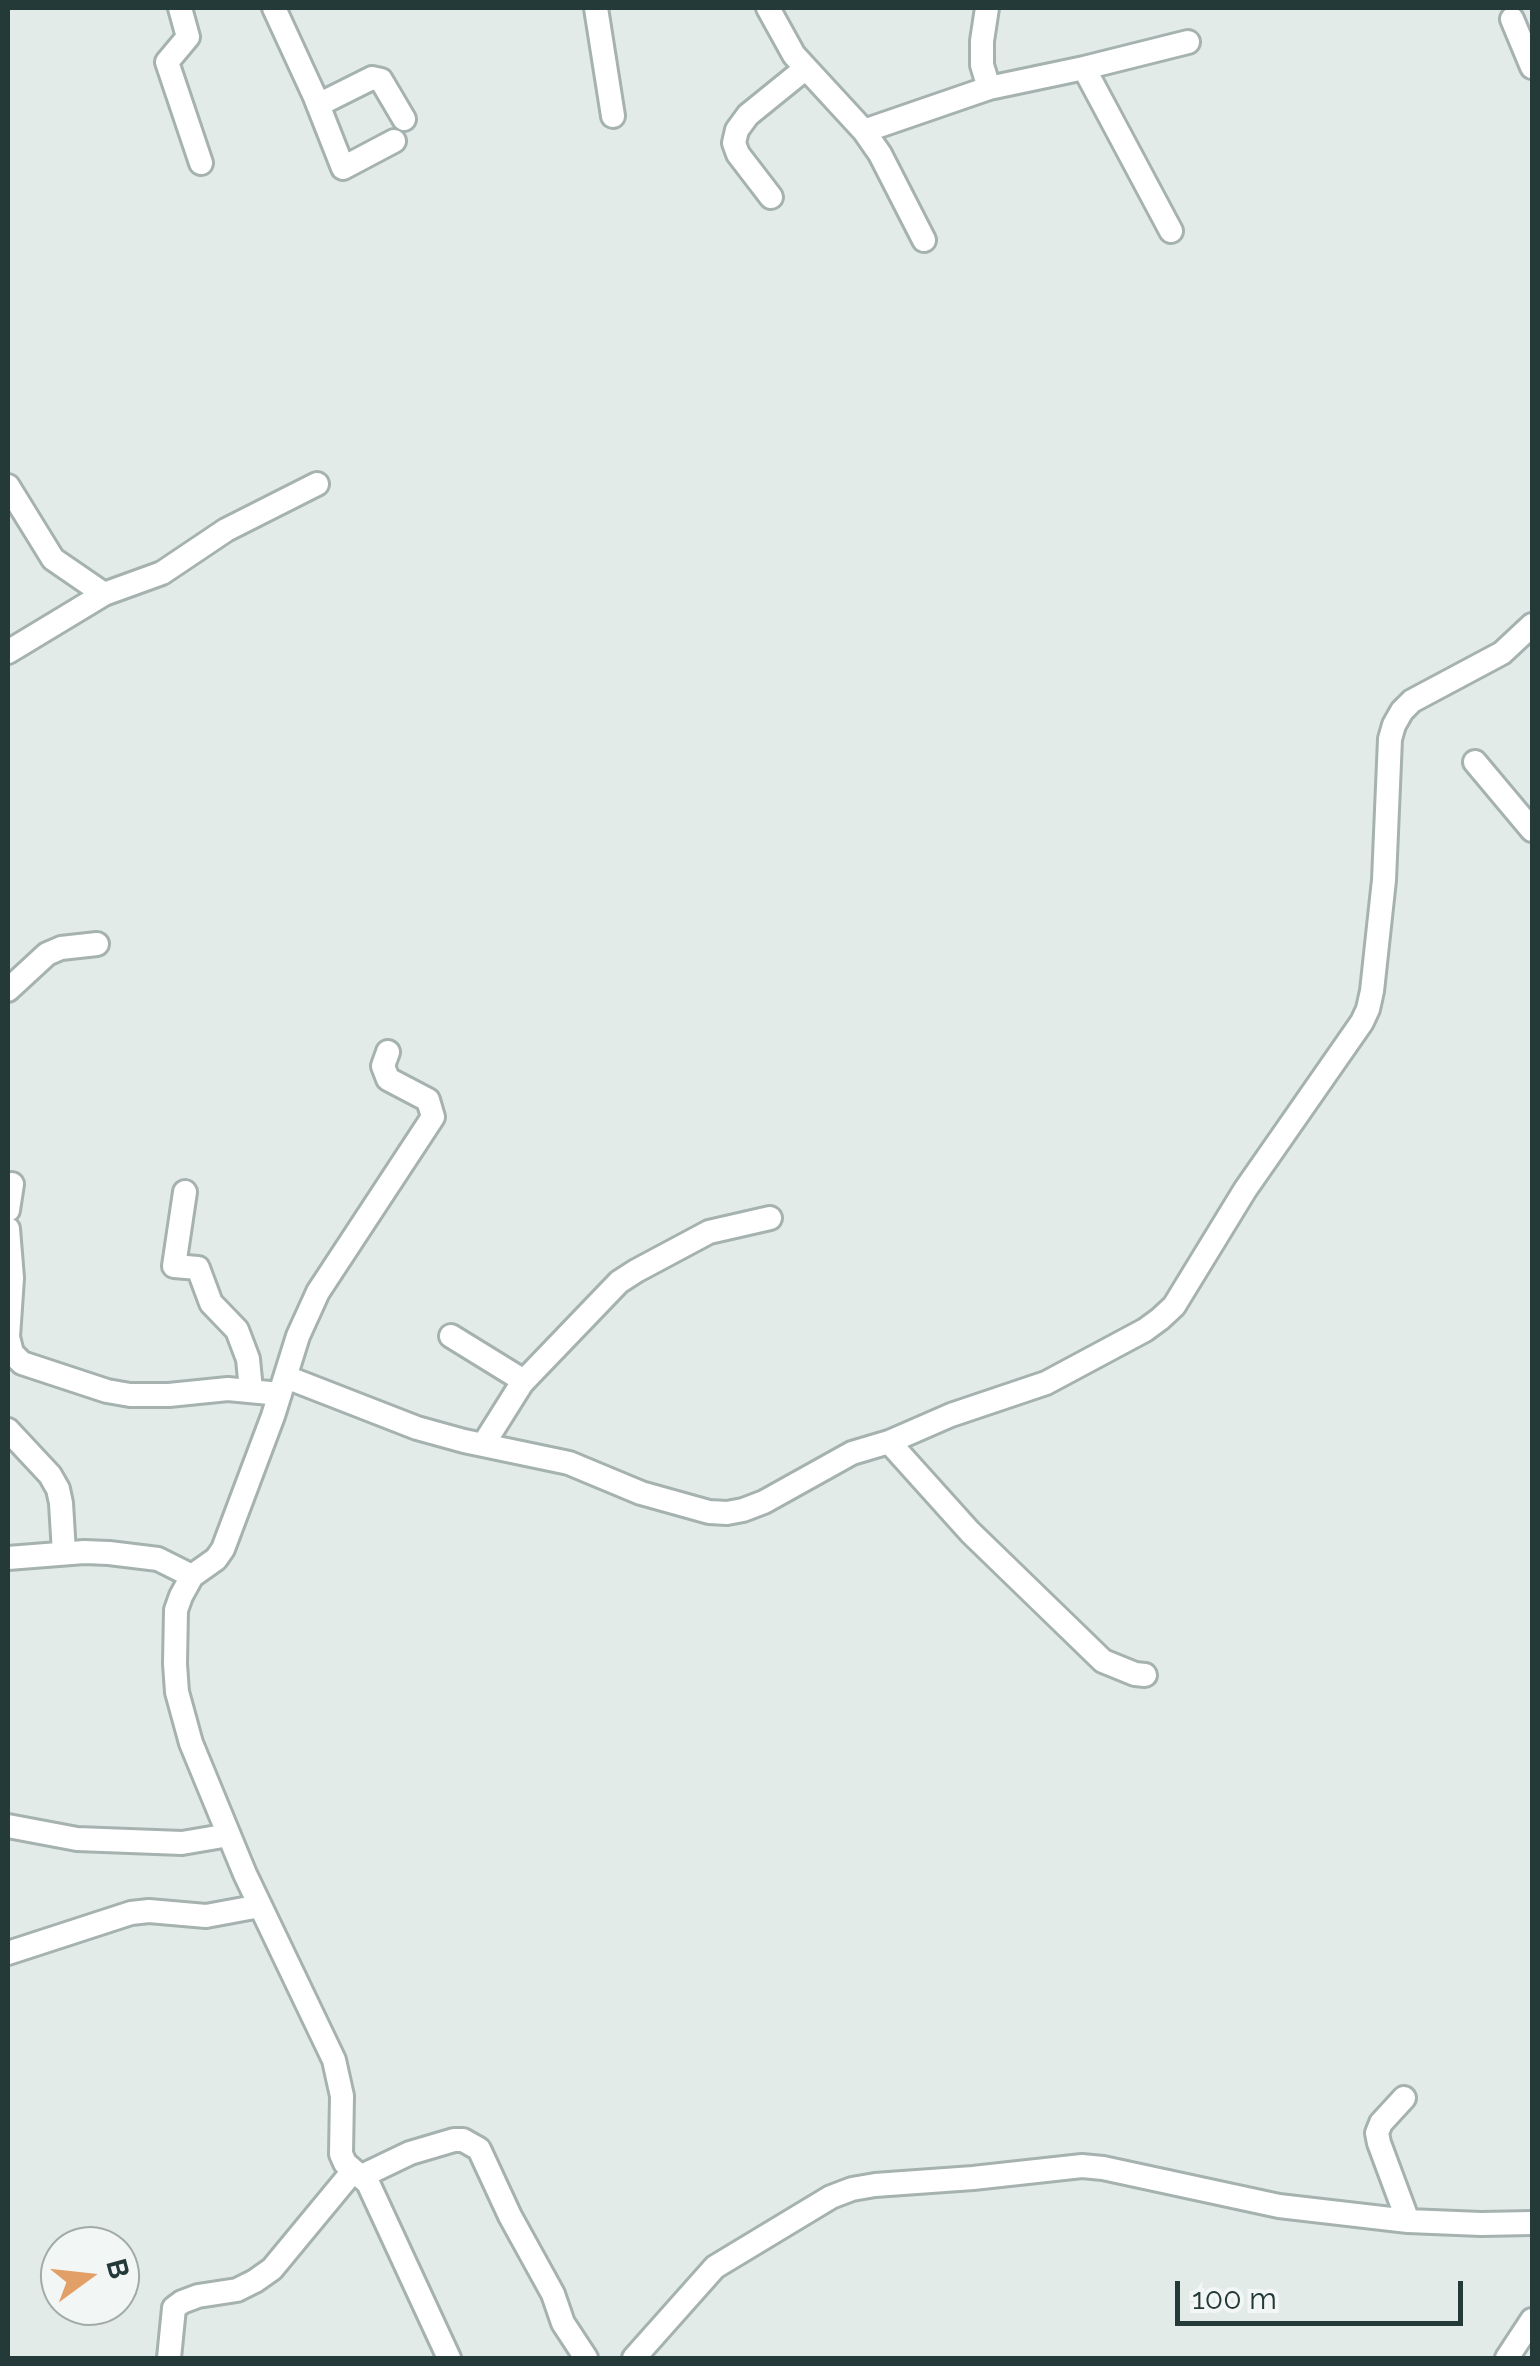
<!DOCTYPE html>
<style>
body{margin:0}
#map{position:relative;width:1540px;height:2366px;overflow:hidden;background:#e2ebe8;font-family:Raleway,sans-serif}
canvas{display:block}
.frame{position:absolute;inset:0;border:10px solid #243a38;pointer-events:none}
.north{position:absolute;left:40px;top:2226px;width:100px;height:100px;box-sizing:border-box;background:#f2f7f6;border:2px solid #a0abaa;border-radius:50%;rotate:75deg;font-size:28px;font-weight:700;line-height:40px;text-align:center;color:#243a38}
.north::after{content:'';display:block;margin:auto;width:35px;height:45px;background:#e29f68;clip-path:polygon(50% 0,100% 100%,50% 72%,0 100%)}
.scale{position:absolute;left:1175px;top:2281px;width:288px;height:45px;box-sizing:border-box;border:5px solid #243a38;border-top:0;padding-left:12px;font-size:30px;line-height:35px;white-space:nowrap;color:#243a38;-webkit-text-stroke:8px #f2f7f6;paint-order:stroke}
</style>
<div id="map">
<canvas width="1540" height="2366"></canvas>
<div class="frame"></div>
<div class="north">B</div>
<div class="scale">100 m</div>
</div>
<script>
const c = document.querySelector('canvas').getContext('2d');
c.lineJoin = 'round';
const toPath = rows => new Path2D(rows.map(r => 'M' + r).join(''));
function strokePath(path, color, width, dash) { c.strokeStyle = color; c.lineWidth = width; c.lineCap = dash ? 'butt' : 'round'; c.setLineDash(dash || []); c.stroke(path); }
const minor = toPath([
 [180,8,188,37,167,62,201,163],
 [274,8,315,97,343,168,394,141],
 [596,8,613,116],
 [768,8,794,55,864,131,880,154,924,240],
 [987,8,982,41,982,65,989,88],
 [1512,19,1532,67],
 [1084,68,1171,231],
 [318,105,372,78,381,80,404,119],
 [864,131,989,88,1084,68,1188,42],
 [771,197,738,154,734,143,737,130,748,115,806,68],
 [8,486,53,559,104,594],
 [8,652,104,594,162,573,226,530,317,484],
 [1475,762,1532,830],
 [8,990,47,954,61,948,97,944],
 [388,1052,383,1066,388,1079,428,1100,433,1117,318,1292,298,1336,273,1416,223,1549,216,1559,192,1576,181,1596,176,1610,175,1664,177,1692,191,1743,245,1874,334,2060,342,2096,341,2154,345,2163,368,2183,449,2358],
 [185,1192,174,1266,198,1268,211,1303,237,1330,248,1359,251,1390],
 [8,1210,12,1184],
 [8,1229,12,1278,8,1337,12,1353,22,1363,107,1391,130,1395,169,1395,228,1389,280,1394],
 [451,1336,524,1381],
 [286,1377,417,1428,464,1441,569,1463,641,1493,709,1512,727,1513,743,1510,764,1502,852,1453,889,1442,951,1415,1046,1383,1145,1330,1160,1319,1174,1306,1245,1190,1362,1022,1368,1009,1372,991,1384,880,1390,739,1394,725,1402,711,1412,701,1502,653,1532,625],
 [8,1430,50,1475,58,1489,61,1503,64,1553],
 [889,1442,970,1532,1103,1661,1135,1674,1145,1675],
 [483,1445,522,1383,619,1282,636,1271,709,1232,770,1218],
 [8,1558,84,1552,109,1553,158,1559,192,1576],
 [8,1826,77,1839,182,1843,229,1835],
 [8,1953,131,1913,149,1911,206,1916,260,1906],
 [1404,2098,1381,2123,1377,2133,1379,2143,1408,2221],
 [362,2176,410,2153,454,2140,463,2140,479,2149,510,2216,553,2294,563,2323,586,2358],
 [169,2358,174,2308,182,2302,198,2296,237,2290,255,2281,272,2269,353,2171],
 [634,2358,715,2267,831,2197,852,2189,875,2185,973,2178,1082,2166,1103,2168,1279,2206,1408,2221,1481,2224,1532,2223],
 [1507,2358,1532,2320]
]);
strokePath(minor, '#a5b2b0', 28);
strokePath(minor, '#fff', 22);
</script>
